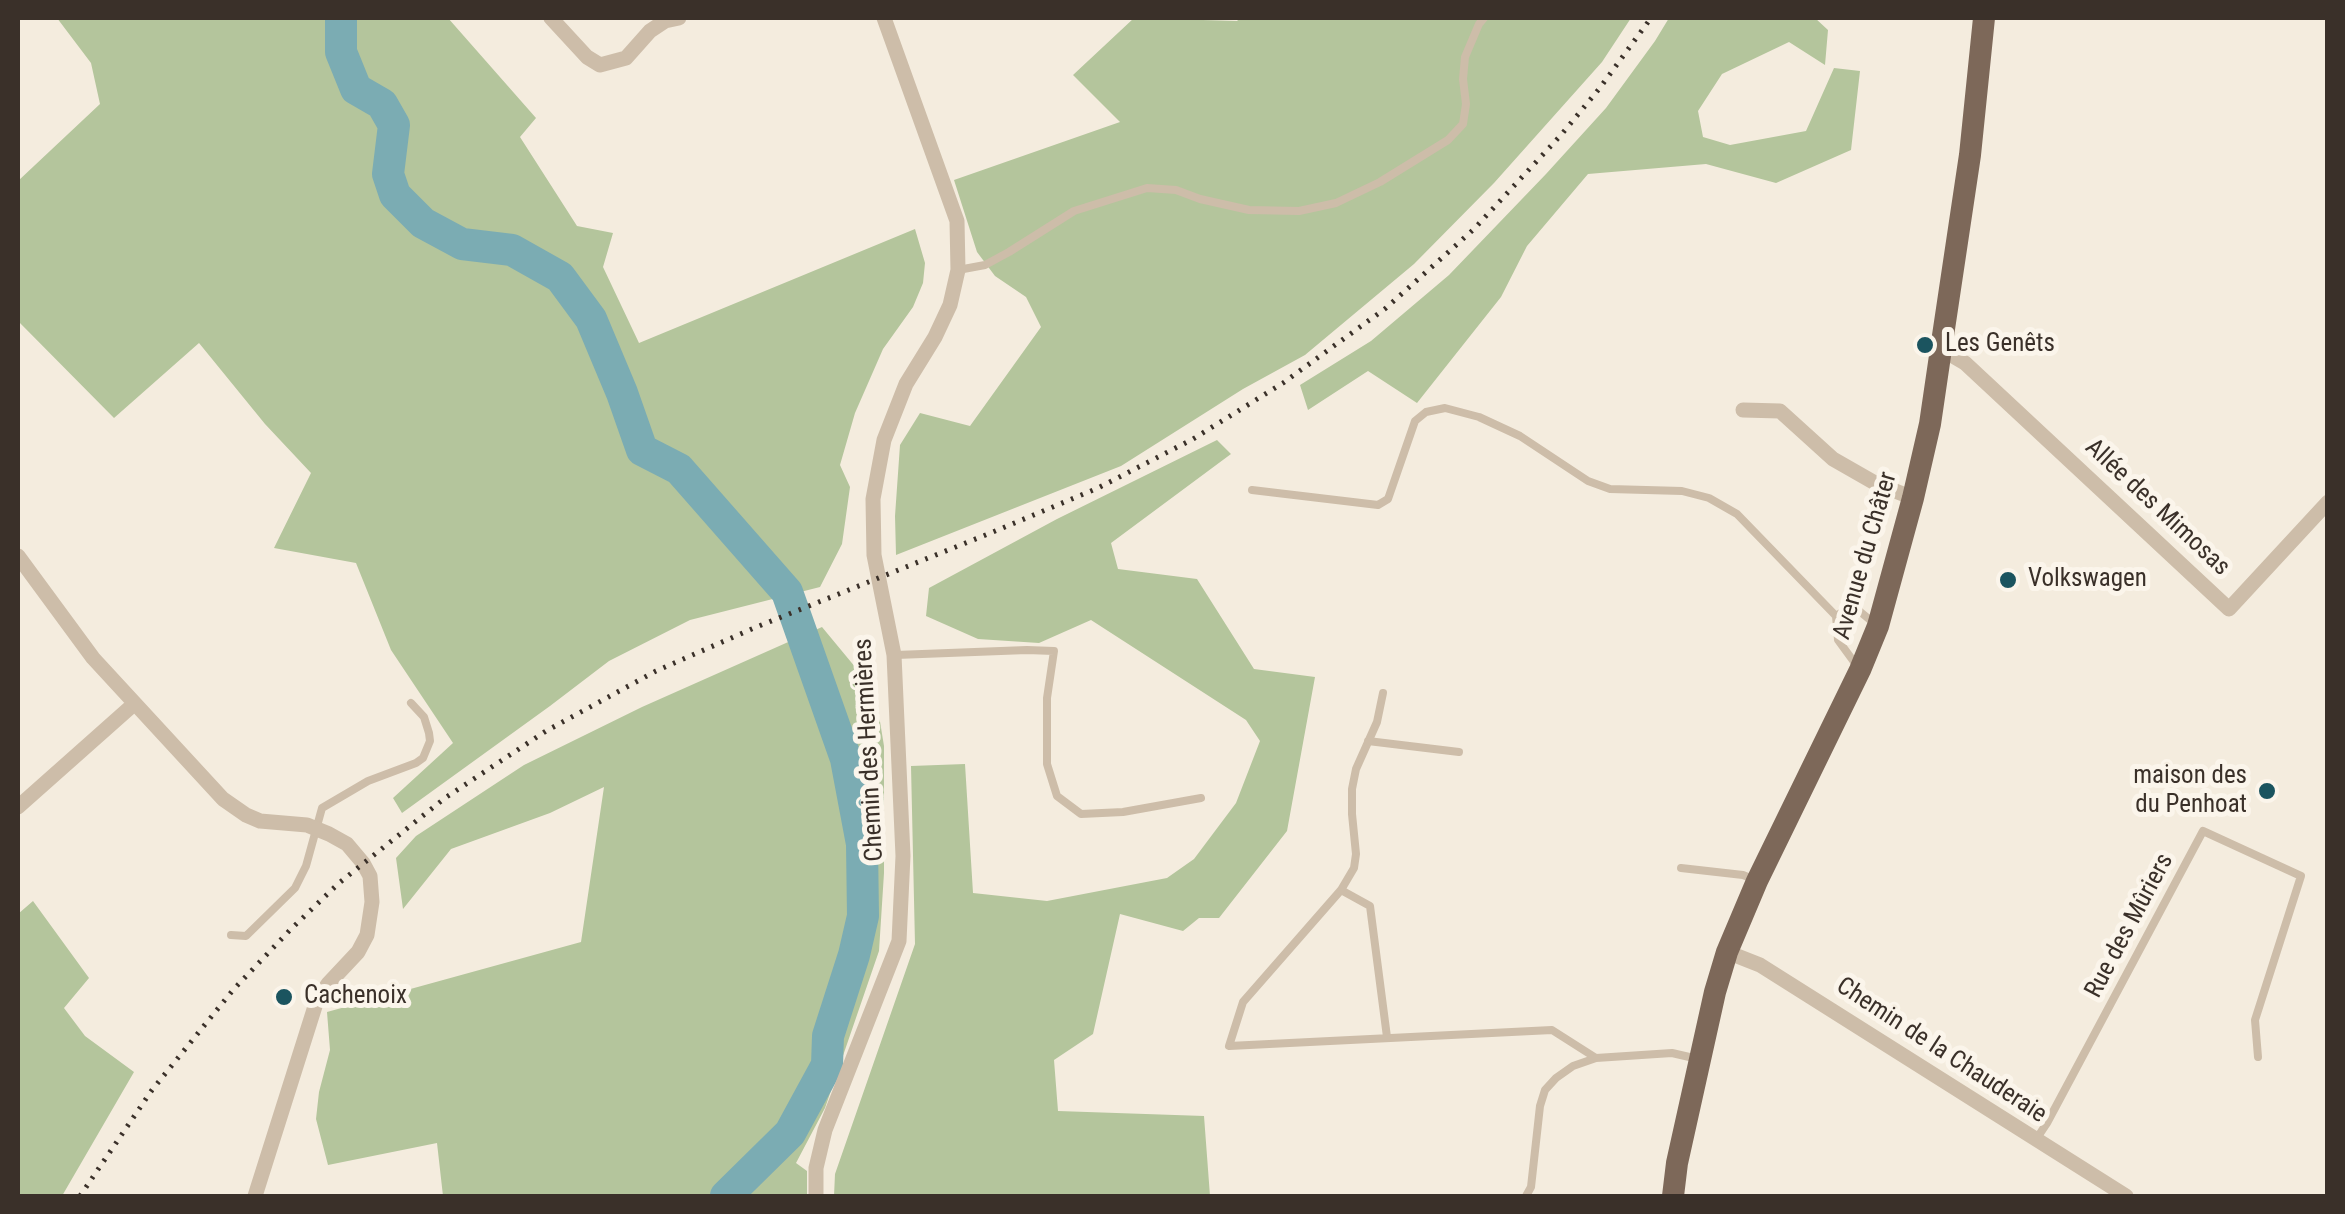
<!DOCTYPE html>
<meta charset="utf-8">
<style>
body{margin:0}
#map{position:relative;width:2345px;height:1214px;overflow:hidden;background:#f4ecde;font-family:"Roboto Condensed",sans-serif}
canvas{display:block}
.frame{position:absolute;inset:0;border:20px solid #3a3029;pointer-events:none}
</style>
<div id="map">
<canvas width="2345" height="1214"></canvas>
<div class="frame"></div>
</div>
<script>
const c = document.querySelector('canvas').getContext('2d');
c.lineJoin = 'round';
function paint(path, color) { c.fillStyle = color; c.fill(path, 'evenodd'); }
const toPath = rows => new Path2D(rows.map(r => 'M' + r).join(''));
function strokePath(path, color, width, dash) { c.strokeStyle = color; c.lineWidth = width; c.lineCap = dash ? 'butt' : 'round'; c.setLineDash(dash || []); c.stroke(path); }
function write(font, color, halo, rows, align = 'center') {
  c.font = font + ' "Roboto Condensed",sans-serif'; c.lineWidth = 10; c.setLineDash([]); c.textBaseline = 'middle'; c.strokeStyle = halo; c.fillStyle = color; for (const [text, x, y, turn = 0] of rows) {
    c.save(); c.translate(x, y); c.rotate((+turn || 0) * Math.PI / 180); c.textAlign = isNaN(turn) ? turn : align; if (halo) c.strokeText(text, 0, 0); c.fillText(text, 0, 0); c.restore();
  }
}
const green = toPath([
 [57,18,448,18,536,118,520,137,577,226,613,233,603,267,639,343,915,229,925,263,923,283,913,307,883,349,855,413,840,465,850,487,842,544,820,587,690,620,609,661,550,706,402,813,393,798,453,743,391,650,356,563,274,548,311,473,265,424,199,343,114,418,18,321,18,181,100,104,91,63],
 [1134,18,1237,21,1240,18,1631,18,1602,62,1494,183,1414,264,1305,355,1243,389,1121,466,896,555,895,516,900,445,920,413,970,426,1041,327,1026,297,995,276,977,252,954,180,1120,122,1073,75],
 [1669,18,1815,18,1828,30,1825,65,1789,42,1722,74,1698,111,1703,137,1730,145,1806,131,1834,68,1860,71,1851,150,1776,183,1706,164,1588,174,1527,246,1501,297,1417,403,1368,371,1308,410,1300,385,1371,341,1449,275,1546,174,1606,108,1655,41],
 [1217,440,1231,454,1111,543,1118,569,1197,579,1254,669,1315,677,1287,831,1219,918,1199,918,1183,931,1120,914,1093,1034,1054,1060,1058,1111,1204,1116,1210,1196,834,1196,835,1174,915,944,911,766,965,764,973,893,1047,901,1167,878,1194,859,1236,803,1260,741,1246,720,1091,620,1039,643,978,639,926,616,929,588,1057,519],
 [822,627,875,691,884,746,884,873,879,951,825,1108,796,1163,807,1171,807,1196,443,1196,437,1143,328,1165,316,1119,319,1092,330,1050,327,1012,581,942,604,787,550,813,451,849,403,909,396,858,416,836,524,765,642,707],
 [33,901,89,978,64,1008,85,1036,134,1072,62,1196,18,1196,18,914]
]);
const river = toPath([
 [341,18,341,52,356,89,382,104,394,125,388,174,395,195,423,223,462,244,512,250,560,277,591,319,622,393,642,450,679,469,787,592,846,759,862,844,863,916,854,955,828,1036,827,1065,790,1133,726,1196]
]);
const lane = toPath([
 [958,270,985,265,1009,252,1074,211,1147,188,1176,190,1200,199,1249,210,1299,211,1336,203,1380,182,1448,140,1463,124,1466,104,1463,79,1465,57,1479,24,1484,18],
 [1252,490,1378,505,1388,499,1415,421,1426,412,1445,408,1479,417,1520,436,1588,481,1610,489,1682,491,1709,498,1737,514,1836,616,1838,640,1857,666],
 [1836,616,1845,610,1858,610,1875,624],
 [896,655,1027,650,1054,651,1047,698,1047,764,1057,796,1081,814,1123,812,1201,798],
 [1383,693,1377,722,1356,769,1352,789,1352,814,1356,854,1354,868,1341,890,1243,1002,1229,1046,1552,1030,1596,1058,1672,1053,1698,1059],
 [1368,741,1459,752],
 [1681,868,1743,875,1753,879],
 [1341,890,1370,906,1387,1037],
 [231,935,246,936,295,888,306,866,322,808,368,781,416,763,423,758,430,741,429,733,424,717,411,703],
 [2035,1141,2047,1123,2203,831,2301,876,2255,1020,2258,1057],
 [1526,1196,1531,1187,1540,1106,1545,1090,1556,1078,1573,1066,1596,1058]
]);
const street = toPath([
 [551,18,587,57,600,65,626,58,650,31,665,21,679,18],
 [1941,349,1965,363,2229,609,2328,502],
 [1743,410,1780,411,1833,459,1875,483,1913,498],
 [18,556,93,658,223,799,246,815,260,821,307,825,329,834,347,844,363,863,370,876,372,902,367,935,358,952,328,984,317,1000,255,1196],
 [18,807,134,704],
 [1727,952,1760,965,2126,1196],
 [816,1196,816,1168,825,1130,899,941,903,856,894,655,874,555,873,499,884,440,906,384,935,337,950,305,958,270,957,221,884,18]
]);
const primary = toPath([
 [1673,1196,1677,1163,1715,992,1727,952,1757,881,1860,670,1878,626,1913,498,1930,424,1941,349,1970,155,1984,18]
]);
const rail = toPath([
 [80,1196,152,1090,233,990,291,929,339,883,445,798,546,731,656,671,754,628,993,532,1098,488,1193,439,1283,383,1386,308,1474,229,1561,135,1599,89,1651,18]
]);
const markers = [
 [1925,345,10,"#1b545f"],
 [2008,580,10,"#1b545f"],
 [2267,791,10,"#1b545f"],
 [284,997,10,"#1b545f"]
];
const poiNames = [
 ["Les Genêts",1945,345],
 ["Volkswagen",2028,580],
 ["maison des",2247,777,"right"],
 ["du Penhoat",2247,806,"right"],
 ["Cachenoix",304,997]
];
const streetNames = [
 ["Allée des Mimosas",2157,508,43],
 ["Avenue du Châter",1866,556,-74],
 ["Chemin des Hermières",870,750,-93],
 ["Rue des Mûriers",2130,926,-62],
 ["Chemin de la Chauderaie",1941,1051,33]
];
paint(green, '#b4c59c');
strokePath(river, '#7bacb3', 32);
strokePath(lane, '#cdbda9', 8);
strokePath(street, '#cdbda9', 15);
strokePath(primary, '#7d6859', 22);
strokePath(rail, '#3a3029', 5, [2.5, 8]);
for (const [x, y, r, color] of markers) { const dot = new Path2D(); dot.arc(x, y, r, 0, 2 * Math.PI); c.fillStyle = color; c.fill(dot); strokePath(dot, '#fbf5eb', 4); }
write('25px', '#3a3029', '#fbf5eb', poiNames, 'left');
write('25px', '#3a3029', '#fbf5eb', streetNames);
</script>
